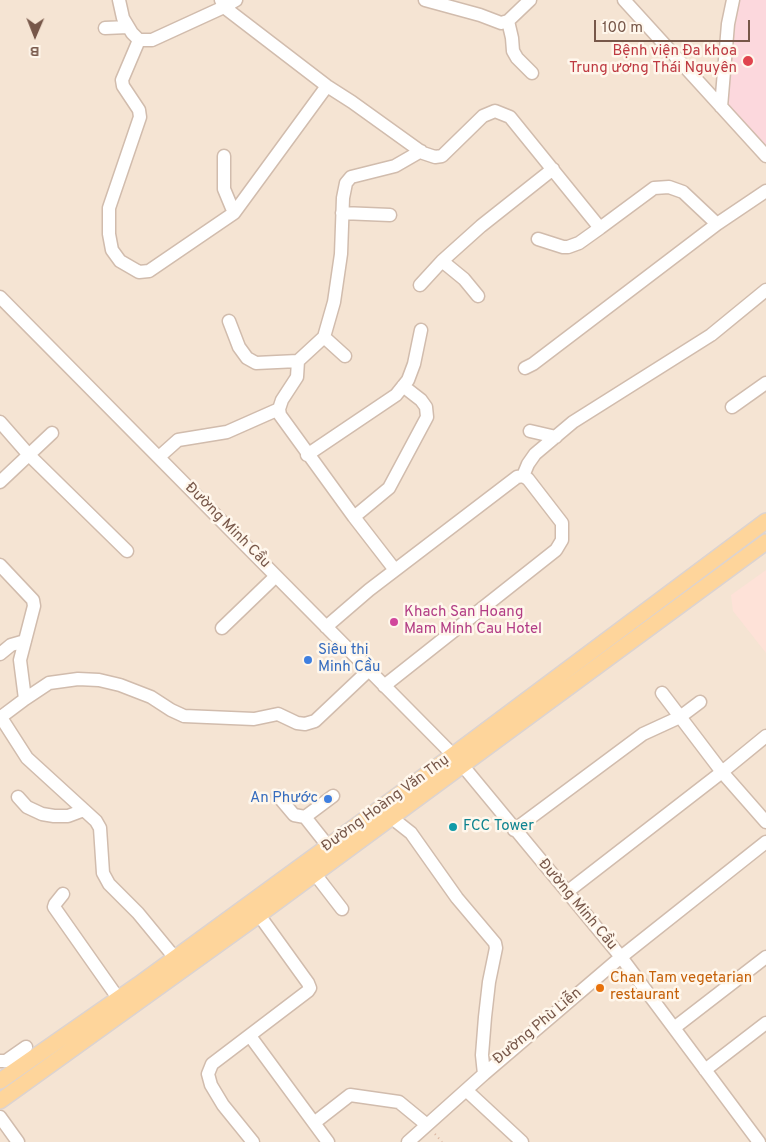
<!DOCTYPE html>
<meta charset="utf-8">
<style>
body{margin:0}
#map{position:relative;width:766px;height:1142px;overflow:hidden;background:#fdf3e5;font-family:Overpass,sans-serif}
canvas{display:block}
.north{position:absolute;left:10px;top:10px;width:50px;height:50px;-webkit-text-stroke:4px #fff7ec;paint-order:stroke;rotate:181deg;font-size:14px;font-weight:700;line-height:20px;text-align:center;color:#775749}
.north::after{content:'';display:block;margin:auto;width:18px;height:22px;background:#775749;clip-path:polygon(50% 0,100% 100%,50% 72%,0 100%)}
.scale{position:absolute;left:594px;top:20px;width:156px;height:22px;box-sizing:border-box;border:2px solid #775749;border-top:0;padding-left:6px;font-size:15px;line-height:18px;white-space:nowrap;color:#775749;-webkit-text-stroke:4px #fff7ec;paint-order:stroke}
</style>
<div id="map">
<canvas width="766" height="1142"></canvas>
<div class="north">B</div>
<div class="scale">100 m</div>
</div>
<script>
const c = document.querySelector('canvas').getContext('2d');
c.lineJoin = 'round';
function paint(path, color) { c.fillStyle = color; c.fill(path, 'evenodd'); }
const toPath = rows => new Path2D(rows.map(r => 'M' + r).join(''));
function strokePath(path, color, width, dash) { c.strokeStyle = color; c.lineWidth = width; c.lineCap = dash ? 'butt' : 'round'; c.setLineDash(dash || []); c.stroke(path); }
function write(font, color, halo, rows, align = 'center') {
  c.font = font + ' Overpass,sans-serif'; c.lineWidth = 5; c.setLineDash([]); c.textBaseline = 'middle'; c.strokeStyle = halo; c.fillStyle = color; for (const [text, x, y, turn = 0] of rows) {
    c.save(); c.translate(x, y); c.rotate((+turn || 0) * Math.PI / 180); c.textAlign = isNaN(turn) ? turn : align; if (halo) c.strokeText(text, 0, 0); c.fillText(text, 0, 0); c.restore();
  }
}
const residential = toPath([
 [0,0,766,0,766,1142,0,1142]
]);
const commercial = toPath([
 [766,570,766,653,733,611,731,595]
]);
const medical = toPath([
 [738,0,766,0,766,145,725,106,734,17]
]);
const path = toPath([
 [435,1134,442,1142]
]);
const minor = toPath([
 [119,0,123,18,132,33,139,40,152,40,224,7,236,0],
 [221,0,224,7,327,86,352,102,423,153,435,157,442,156,483,116,495,111,510,117,600,228,654,188,669,187,683,192,717,224],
 [425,0,480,15,501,23,508,21,530,0],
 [624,0,766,156],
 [508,21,512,38,513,51,517,58,532,73],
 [105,28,128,27],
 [139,40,122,80,123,86,139,110,140,117,109,208,109,234,112,250,120,261,139,272,149,271,234,213,327,86],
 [721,107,728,24,733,0],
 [224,156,224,189,234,213],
 [342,213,390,215],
 [538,239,563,247,568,247,579,243,600,228],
 [442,261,464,279,478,296],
 [420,285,442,261,481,226,553,169],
 [0,297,453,755],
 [229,321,239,347,247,358,256,363,298,361,297,377,282,400,279,409,280,415,354,517,395,570],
 [324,337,345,356],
 [298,361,324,337,334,302,341,254,343,198,346,183,351,177,395,166,421,151],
 [525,368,533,364,717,224,766,191],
 [732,407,766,383],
 [0,422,29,455,127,551],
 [530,431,556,437],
 [307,455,396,395,408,380,414,364,421,330],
 [159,457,178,440,227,432,279,409],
 [523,476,528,464,535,454,573,422,711,335,766,290],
 [0,482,52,433],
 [354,517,389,488,427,417,426,407,421,400,403,386],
 [0,565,33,600,34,606,20,660,25,699],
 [326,627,369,590,517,477,523,476,528,479,562,523,562,540,556,550,384,686],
 [222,628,276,576],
 [0,654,11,645,25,641],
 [662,693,722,772,766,822],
 [0,716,27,758,96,821,100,828,103,873,109,884,138,913,175,958],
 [1,717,25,699,49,683,78,679,99,680,120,685,151,697,171,710,184,716,254,719,278,714,297,723,305,724,315,721,369,670],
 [463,766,621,957,759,1142],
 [278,796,294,815,305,817,328,846],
 [18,797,27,807,42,814,54,816,68,816,84,810],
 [305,817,333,796],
 [392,818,411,833,457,898,495,943,496,948,489,982,485,1017,482,1055,484,1074],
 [514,830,643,734,680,717,700,702],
 [315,874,342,909],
 [567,892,722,772,766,736],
 [63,894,55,904,54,907,118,998],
 [674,1028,766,957],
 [250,1036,328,1142],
 [0,1061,6,1061,26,1047],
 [705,1070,766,1023],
 [466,1090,522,1142],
 [0,1117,18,1142],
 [314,1123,350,1095,399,1102,427,1125],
 [253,1142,223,1105,211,1085,208,1074,212,1064,308,991,310,988,308,983,259,915],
 [408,1142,484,1074,621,957,766,842]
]);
const major = toPath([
 [0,1081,138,985,453,755,766,521],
 [0,1101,259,915,766,542]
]);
const markers = [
 [748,61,6,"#e0444e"],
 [394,622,5,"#d1479c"],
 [308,660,5,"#3f7fe0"],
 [328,799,5,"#3f7fe0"],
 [453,827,5,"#0f9aa8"],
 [600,988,5,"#e8710a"]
];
const healthNames = [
 ["Bệnh viện Đa khoa",737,52],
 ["Trung ương Thái Nguyên",737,69]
];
const streetNames = [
 ["Đường Minh Cầu",227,526,45],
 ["Đường Hoàng Văn Thụ",386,804,-36],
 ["Đường Minh Cầu",577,905,50],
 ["Đường Phù Liễn",538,1027,-40]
];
const hotelNames = [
 ["Khach San Hoang",404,613],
 ["Mam Minh Cau Hotel",404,630]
];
const shopNames = [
 ["Siêu thị",318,651],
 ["Minh Cầu",318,668],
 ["An Phước",318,799,"right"]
];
const cultureNames = [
 ["FCC Tower",463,827]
];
const foodNames = [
 ["Chan Tam vegetarian",610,979],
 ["restaurant",610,996]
];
paint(residential, '#f5e4d3');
paint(commercial, '#fee2d8');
paint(medical, '#fcd8dd');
strokePath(minor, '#d1bcad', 15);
strokePath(major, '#dcd3d0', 18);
strokePath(path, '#d9b39e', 2, [1, 4]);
strokePath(minor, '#fff', 12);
strokePath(major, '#fed59b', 15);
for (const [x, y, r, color] of markers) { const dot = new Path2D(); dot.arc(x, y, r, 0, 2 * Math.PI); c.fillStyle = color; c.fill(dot); strokePath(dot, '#fff7ec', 2); }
write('15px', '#be3a42', '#fff7ec', healthNames, 'right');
write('15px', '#775749', '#fff7ec', streetNames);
write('15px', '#b23c85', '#fff7ec', hotelNames, 'left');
write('15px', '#366cbe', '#fff7ec', shopNames, 'left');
write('15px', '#0d838f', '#fff7ec', cultureNames, 'left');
write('15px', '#c56008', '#fff7ec', foodNames, 'left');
</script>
